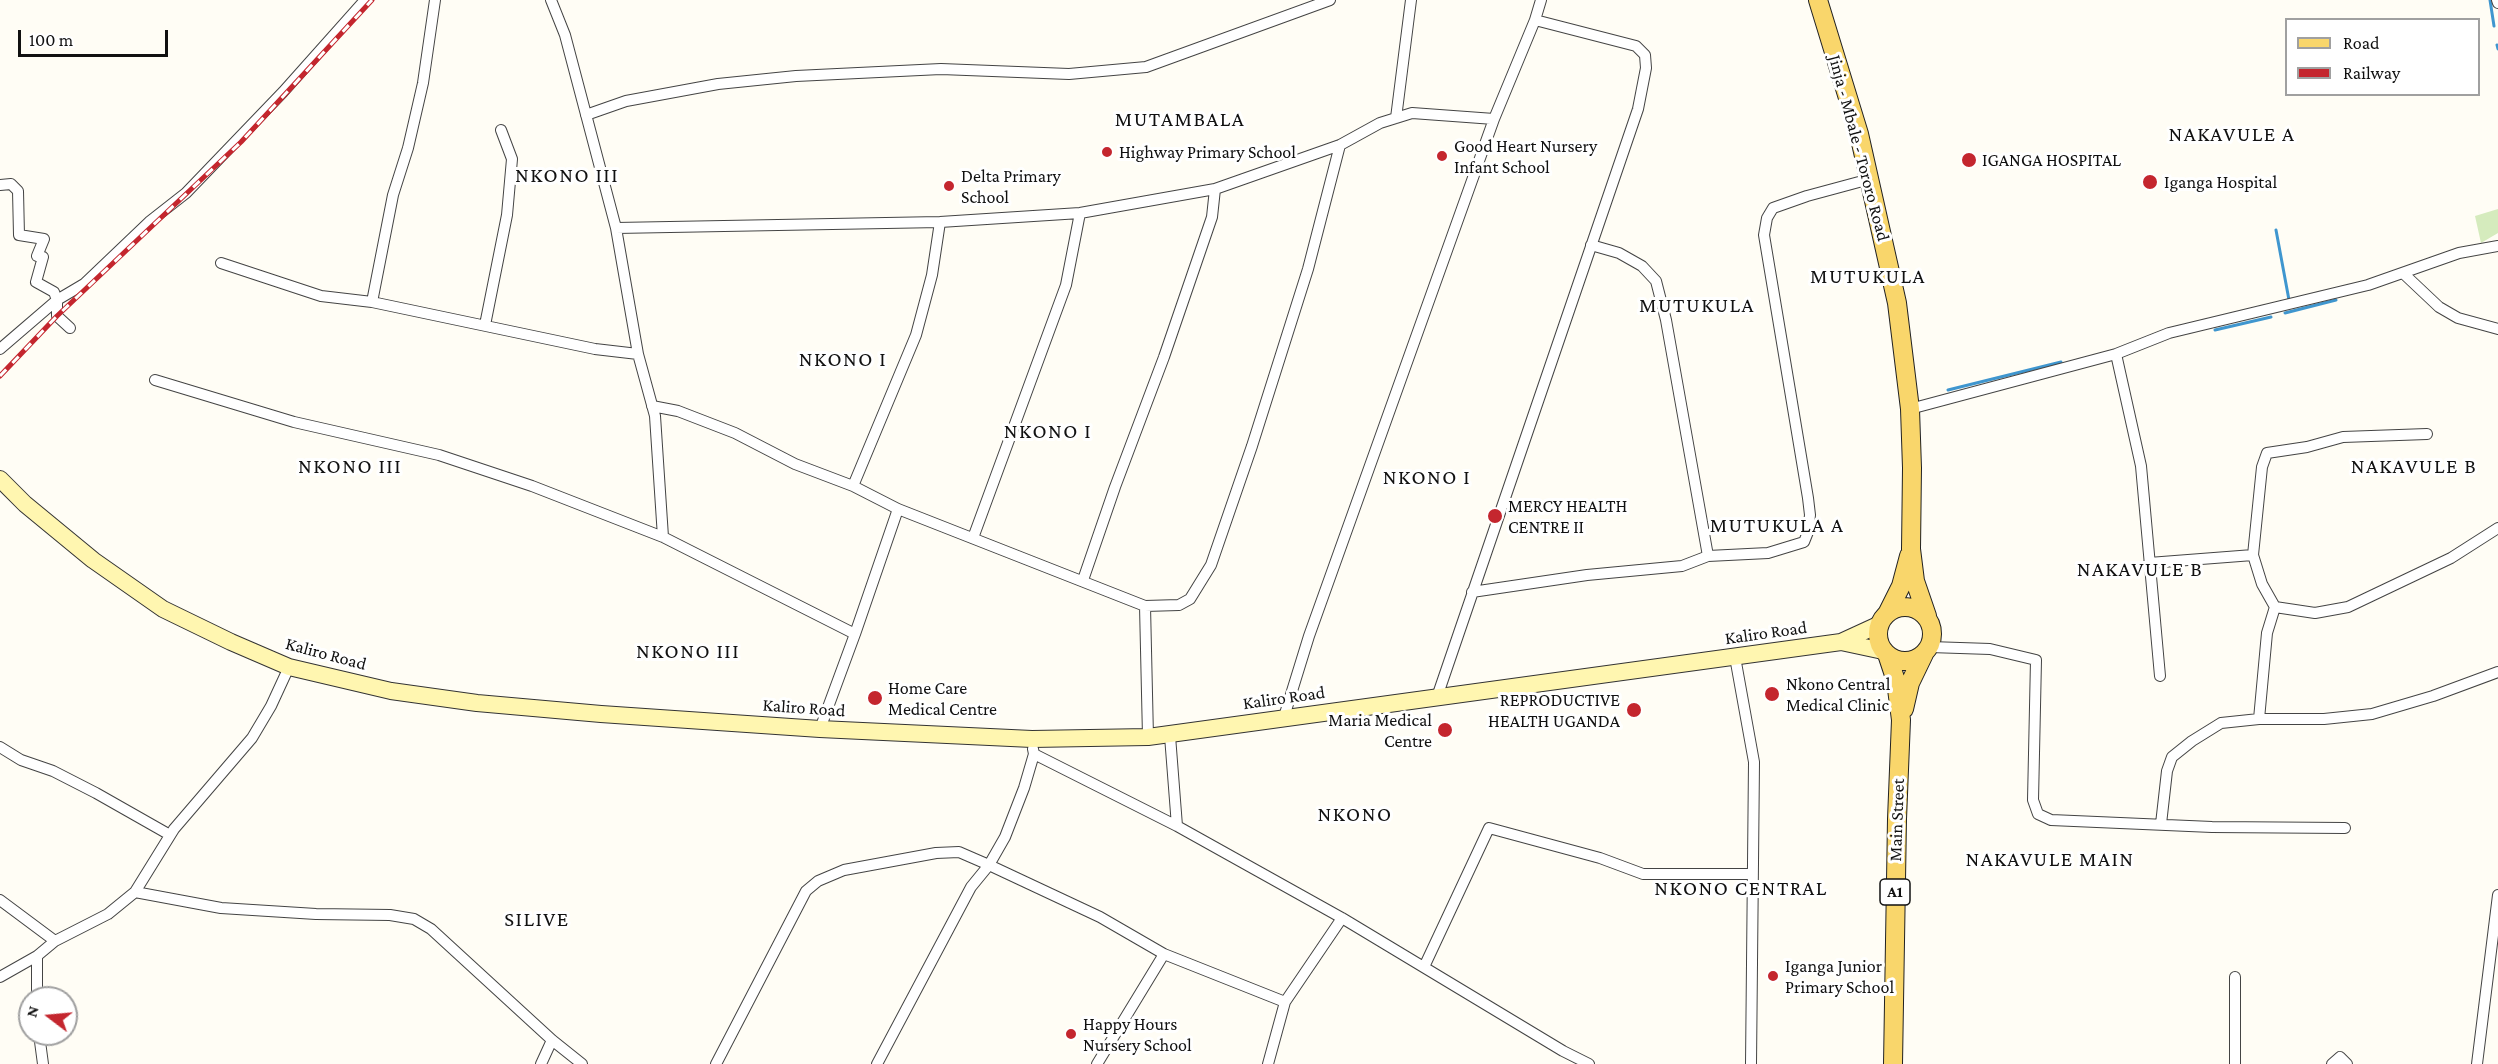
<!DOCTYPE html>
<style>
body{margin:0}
#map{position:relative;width:2498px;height:1064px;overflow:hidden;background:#fffdf5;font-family:"Crimson Pro",serif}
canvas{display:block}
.legend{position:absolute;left:2285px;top:18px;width:195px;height:78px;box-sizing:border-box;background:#fff;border:2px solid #a0a0a0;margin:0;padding:8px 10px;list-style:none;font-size:18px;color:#111}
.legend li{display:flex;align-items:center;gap:12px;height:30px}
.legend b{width:30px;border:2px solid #a0a0a0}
.north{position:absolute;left:18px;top:986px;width:60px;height:60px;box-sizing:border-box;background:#fff;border:2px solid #a0a0a0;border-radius:50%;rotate:286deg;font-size:16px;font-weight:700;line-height:24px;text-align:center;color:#111}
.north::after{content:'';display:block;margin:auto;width:21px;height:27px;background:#c4262e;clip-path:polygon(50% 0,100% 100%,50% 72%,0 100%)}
.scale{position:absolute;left:18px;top:30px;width:150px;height:27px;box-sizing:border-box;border:3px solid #111;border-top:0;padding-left:8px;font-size:18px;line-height:21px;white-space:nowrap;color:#111;-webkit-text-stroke:4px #fff;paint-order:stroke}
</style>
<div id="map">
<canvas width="2498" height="1064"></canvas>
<ul class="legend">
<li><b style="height:8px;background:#f9d66b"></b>Road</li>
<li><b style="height:8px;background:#c4262e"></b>Railway</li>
</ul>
<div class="north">N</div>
<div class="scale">100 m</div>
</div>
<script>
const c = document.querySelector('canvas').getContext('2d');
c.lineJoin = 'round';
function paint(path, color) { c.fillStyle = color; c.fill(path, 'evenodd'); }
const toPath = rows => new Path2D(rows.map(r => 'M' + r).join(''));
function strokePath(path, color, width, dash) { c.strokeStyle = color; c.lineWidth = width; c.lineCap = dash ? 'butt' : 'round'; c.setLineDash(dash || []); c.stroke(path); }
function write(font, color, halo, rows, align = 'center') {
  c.font = font + ' "Crimson Pro",serif'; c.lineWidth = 6; c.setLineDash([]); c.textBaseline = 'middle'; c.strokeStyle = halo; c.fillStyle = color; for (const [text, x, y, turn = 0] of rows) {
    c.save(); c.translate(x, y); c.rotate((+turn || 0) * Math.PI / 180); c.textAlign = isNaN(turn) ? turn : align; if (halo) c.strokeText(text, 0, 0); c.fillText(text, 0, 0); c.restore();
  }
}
const green = toPath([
 [2498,209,2498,233,2481,243,2475,216]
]);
const stream = toPath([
 [2490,0,2494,26],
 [2497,45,2498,49],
 [2276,230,2289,300],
 [2285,313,2336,300],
 [2215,330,2271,317],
 [1948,390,2061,362]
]);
const street = toPath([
 [551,0,565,35,616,228,638,354,655,416,663,537],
 [2497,0,2498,3],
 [586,115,626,101,718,84,796,76,941,69,1069,74,1146,67,1330,0],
 [1396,118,1411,0],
 [0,185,11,184,18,191,19,235,44,239,37,256,43,257,36,282,54,292,57,300,57,316,70,328],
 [616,228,940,222,1080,213,1215,189,1340,145,1380,123,1412,113,1494,119],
 [221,263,321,296,372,302,595,349,638,354],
 [2404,274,2439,307,2458,318,2498,329],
 [372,302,393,195,408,148,423,83,435,0],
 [485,325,507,215,512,159,501,130],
 [0,349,57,300,84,284,149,222,186,193,283,92,365,0],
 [2116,354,2141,466,2160,676],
 [155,380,294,422,439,455,532,486,663,537,855,634,820,729],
 [652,406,678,411,735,433,795,464,853,486,898,509,1145,606,1179,605,1190,599,1211,565,1252,446,1308,269,1340,145],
 [1910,409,2116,354,2169,333,2368,285,2459,253,2498,246],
 [2427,434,2343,437,2307,447,2267,453,2262,467,2253,555,2262,584,2275,607,2315,613,2348,607,2451,558,2498,528],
 [853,486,916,335,932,275,940,222],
 [973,538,1066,285,1080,213],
 [1708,556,1768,553,1804,542,1808,532,1810,515,1808,498,1764,235,1767,218,1773,208,1807,196,1870,179],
 [2149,563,2253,555],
 [1083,580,1115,487,1164,357,1212,217,1215,189],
 [1472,592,1587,575,1682,566,1708,556,1666,320,1656,281,1642,266,1619,253,1591,245],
 [1145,606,1148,737],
 [855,634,898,509],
 [1930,647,1990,649,2036,660,2033,800,2038,814,2051,820,2212,827,2345,828],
 [1735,657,1754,762,1751,1064],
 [1437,697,1638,109,1646,68,1645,55,1636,46,1535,20],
 [1284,717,1309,636,1494,119,1535,20,1541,0],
 [2259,719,2324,719,2372,714,2433,696,2498,672],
 [1170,736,1177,826],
 [0,747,21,760,53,771,96,793,170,835],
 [1034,754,1177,826,1342,918,1563,1051,1589,1064],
 [2161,824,2167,771,2172,757,2192,741,2221,723,2259,719,2267,633,2275,607],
 [135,892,221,908,316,914,390,915,414,919,431,929,552,1040,582,1064],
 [0,900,55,941],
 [37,956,37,998],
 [1424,967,1489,828,1600,858,1643,874,1752,874],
 [0,977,37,956,55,941,108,914,135,892,174,829,252,738,271,706,289,667],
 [39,1034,43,1064],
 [541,1064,552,1040],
 [716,1064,806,891,818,881,844,870,936,853,959,852,989,865,1100,917,1164,954,1285,1002],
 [877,1064,971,887,989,865,1005,837,1024,788,1034,754,1033,749],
 [1097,1064,1164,954],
 [1268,1064,1285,1002,1342,918],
 [2235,1064,2235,977],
 [2332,1064,2340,1057,2347,1064],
 [2477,1064,2498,895]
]);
const secondary = toPath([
 [0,479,25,504,93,560,163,609,231,642,289,667,391,691,477,703,601,714,820,729,1032,739,1148,737,1841,642,1878,625],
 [1841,642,1883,651]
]);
const primary = toPath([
 [1818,0,1859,134,1897,303,1910,409,1912,468,1911,549,1915,581,1927,616],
 '1878 634a27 27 0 1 1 54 0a27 27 0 1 1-54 0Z',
 [1888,612,1901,586,1909,556],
 [1888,657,1896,681,1901,720,1897,819,1893,1064],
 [1904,709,1910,683,1924,654]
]);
const rail = toPath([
 [0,376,57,316,241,142,372,0]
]);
const markers = [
 [1107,152,6,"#c4262e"],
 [1442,156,6,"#c4262e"],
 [1969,160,8,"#c4262e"],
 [2150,182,8,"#c4262e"],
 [949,186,6,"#c4262e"],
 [1495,516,8,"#c4262e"],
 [1772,694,8,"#c4262e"],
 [875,698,8,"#c4262e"],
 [1634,710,8,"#c4262e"],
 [1445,730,8,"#c4262e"],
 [1773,976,6,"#c4262e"],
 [1071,1034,6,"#c4262e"]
];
const shields = [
 [1895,892,30]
];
const shieldNames = [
 ["A1",1895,892]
];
const poiNames = [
 ["Good Heart Nursery",1454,146],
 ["Infant School",1454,167],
 ["Highway Primary School",1119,152],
 ["IGANGA HOSPITAL",1982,160],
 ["Delta Primary",961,176],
 ["School",961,197],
 ["Iganga Hospital",2164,182],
 ["MERCY HEALTH",1508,506],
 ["CENTRE II",1508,527],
 ["Nkono Central",1786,684],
 ["Medical Clinic",1786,705],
 ["Home Care",888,688],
 ["Medical Centre",888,709],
 ["REPRODUCTIVE",1620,700,"right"],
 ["HEALTH UGANDA",1620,721,"right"],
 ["Maria Medical",1432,720,"right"],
 ["Centre",1432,741,"right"],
 ["Iganga Junior",1785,966],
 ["Primary School",1785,987],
 ["Happy Hours",1083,1024],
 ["Nursery School",1083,1045]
];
const streetNames = [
 ["Jinja - Mbale - Tororo Road",1859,148,75],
 ["Kaliro Road",1766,633,-8],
 ["Kaliro Road",326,654,15],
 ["Kaliro Road",1284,698,-8],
 ["Kaliro Road",804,708,4],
 ["Main Street",1897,820,-88]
];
const quarterNames = [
 ["MUTAMBALA",1180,120],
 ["NAKAVULE A",2232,135],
 ["NKONO III",567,176],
 ["MUTUKULA",1868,277],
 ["MUTUKULA",1697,306],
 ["NKONO I",843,360],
 ["NKONO I",1048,432],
 ["NKONO III",350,467],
 ["NAKAVULE B",2414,467],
 ["NKONO I",1427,478],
 ["MUTUKULA A",1777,526],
 ["NAKAVULE B",2140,570],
 ["NKONO III",688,652],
 ["NKONO",1355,815],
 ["NAKAVULE MAIN",2050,860],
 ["NKONO CENTRAL",1741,889],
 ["SILIVE",537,920]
];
paint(green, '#d5ebbd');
strokePath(stream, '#3f96cf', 3);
strokePath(street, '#444', 12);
strokePath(secondary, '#333', 18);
strokePath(primary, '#222', 20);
strokePath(street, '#fff', 10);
strokePath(secondary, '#fff6b0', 16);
strokePath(primary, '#f9d66b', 18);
strokePath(rail, '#c4262e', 5);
strokePath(rail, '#fff', 3, [9]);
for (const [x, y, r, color] of markers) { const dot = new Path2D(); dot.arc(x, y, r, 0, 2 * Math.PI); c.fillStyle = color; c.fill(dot); strokePath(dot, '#fff', 2); }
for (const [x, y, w] of shields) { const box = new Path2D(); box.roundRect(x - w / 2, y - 13, w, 26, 4.5); c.fillStyle = '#fff'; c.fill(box); strokePath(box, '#111', 1.5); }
write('bold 16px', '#111', null, shieldNames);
write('18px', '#111', '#fff', poiNames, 'left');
write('18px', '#111', '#fff', streetNames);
c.letterSpacing = '1.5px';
write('21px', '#111', '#fff', quarterNames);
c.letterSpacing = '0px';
</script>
